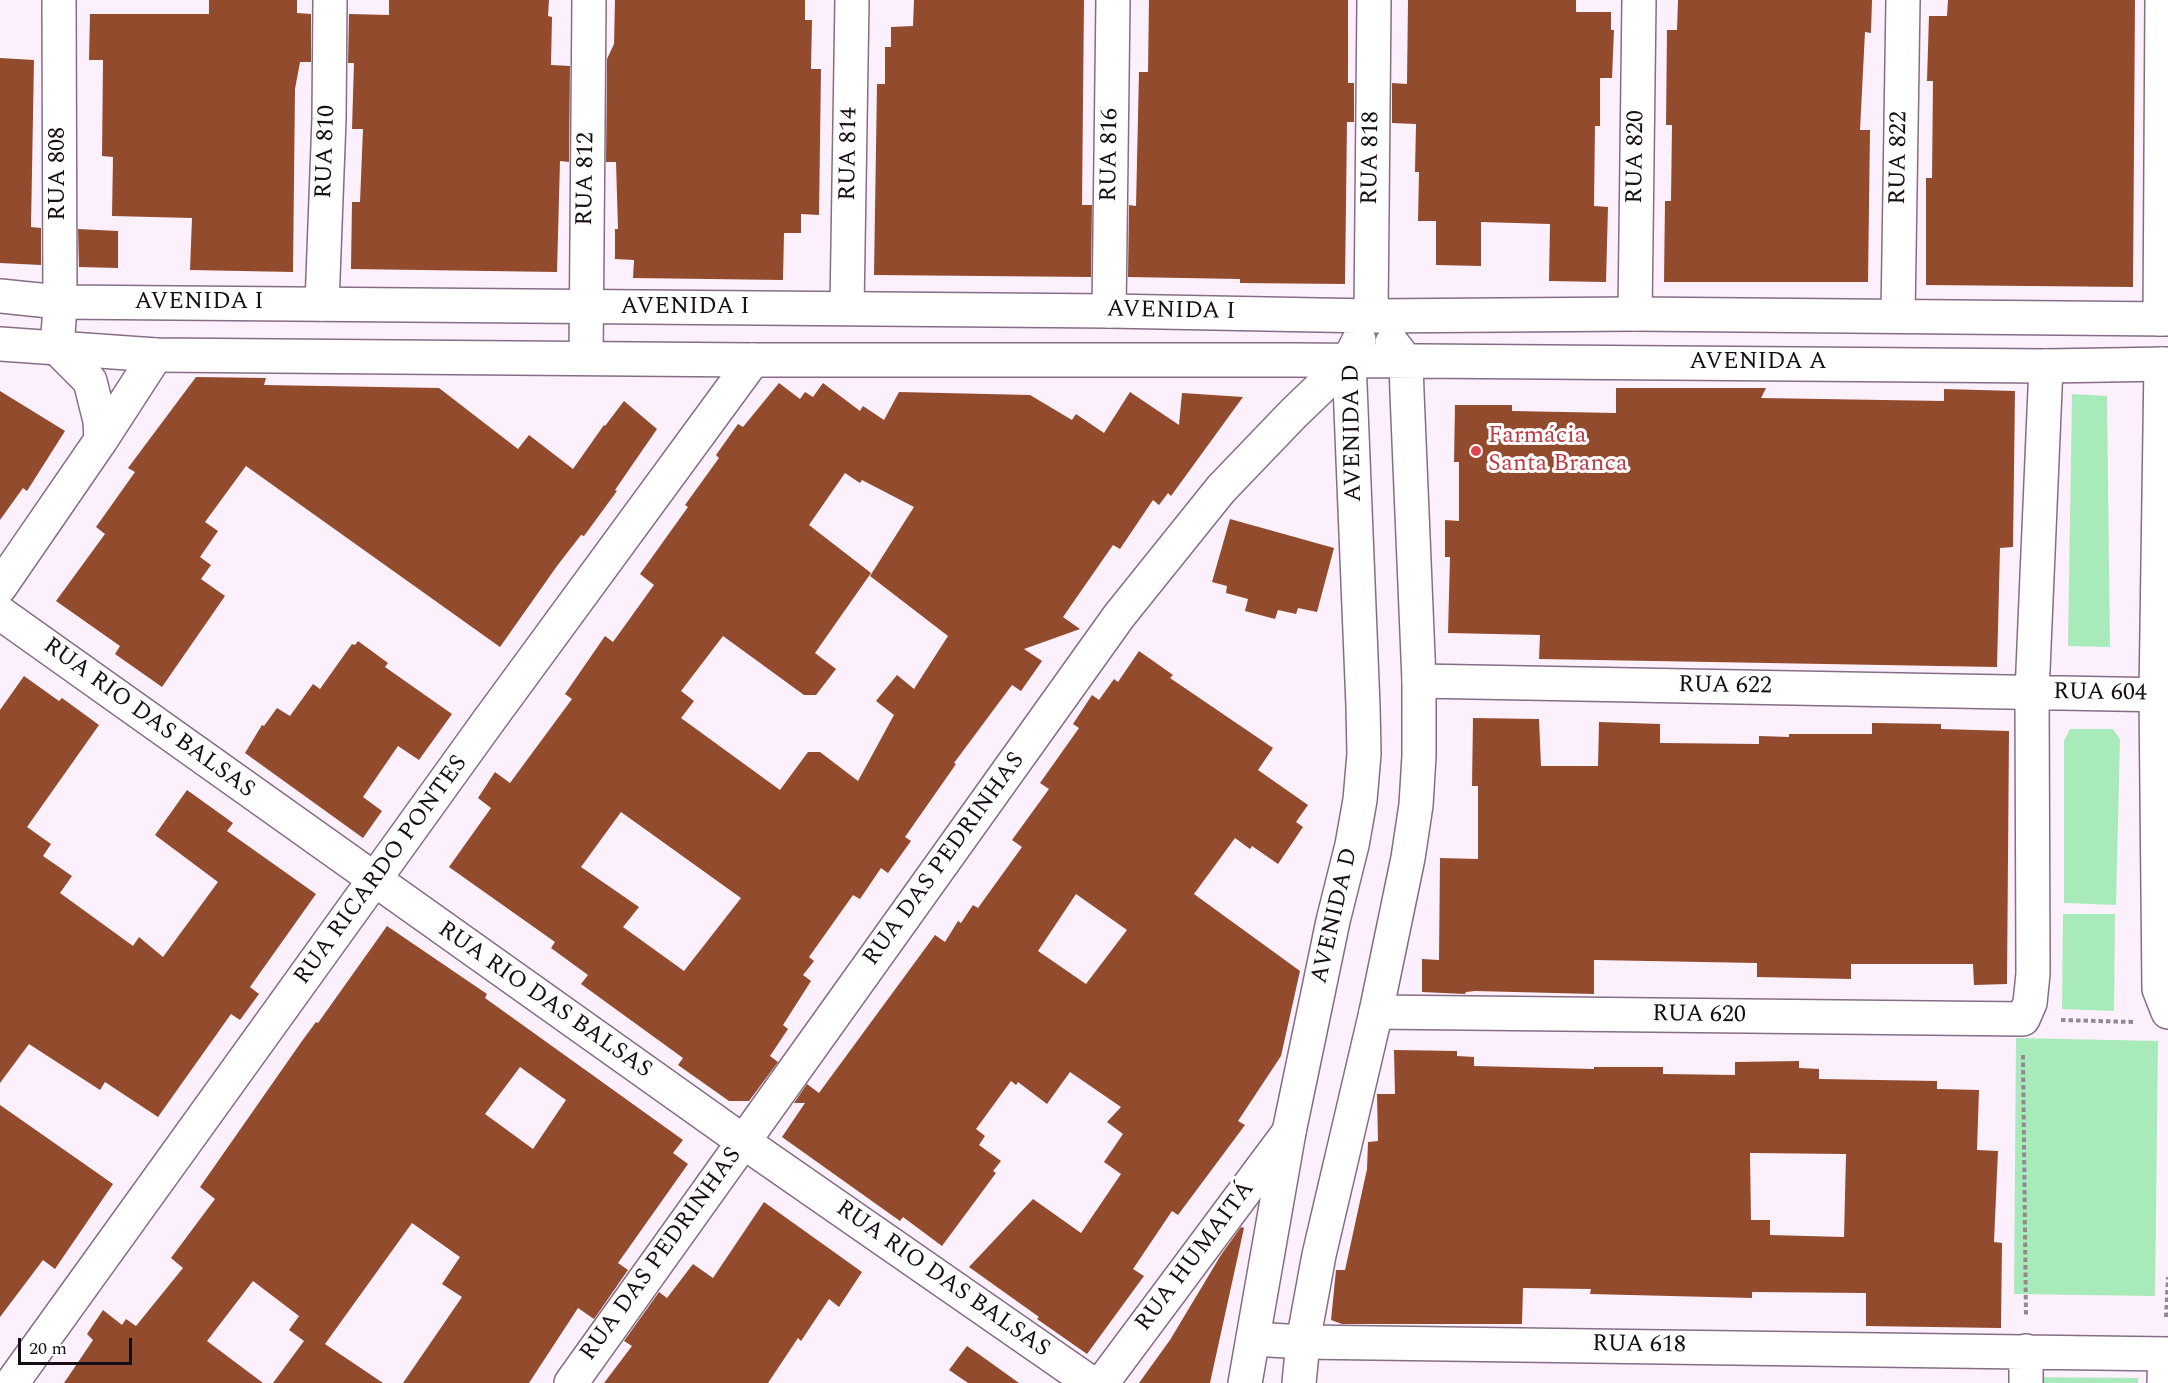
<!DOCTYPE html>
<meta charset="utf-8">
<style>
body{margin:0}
#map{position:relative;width:2168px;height:1383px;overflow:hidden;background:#fcf0fc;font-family:Spectral,serif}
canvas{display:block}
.scale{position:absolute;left:18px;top:1338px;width:114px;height:27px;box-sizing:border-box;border:3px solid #170e17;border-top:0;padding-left:8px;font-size:18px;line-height:21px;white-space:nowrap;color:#170e17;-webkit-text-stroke:4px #fff;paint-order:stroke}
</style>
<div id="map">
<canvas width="2168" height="1383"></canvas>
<div class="scale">20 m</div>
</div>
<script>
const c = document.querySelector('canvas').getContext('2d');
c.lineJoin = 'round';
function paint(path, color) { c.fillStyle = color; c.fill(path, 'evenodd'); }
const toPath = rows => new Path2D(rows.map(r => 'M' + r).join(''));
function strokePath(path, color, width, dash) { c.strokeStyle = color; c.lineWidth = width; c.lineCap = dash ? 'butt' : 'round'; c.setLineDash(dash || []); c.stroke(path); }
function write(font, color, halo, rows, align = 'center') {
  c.font = font + ' Spectral,serif'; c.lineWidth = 6; c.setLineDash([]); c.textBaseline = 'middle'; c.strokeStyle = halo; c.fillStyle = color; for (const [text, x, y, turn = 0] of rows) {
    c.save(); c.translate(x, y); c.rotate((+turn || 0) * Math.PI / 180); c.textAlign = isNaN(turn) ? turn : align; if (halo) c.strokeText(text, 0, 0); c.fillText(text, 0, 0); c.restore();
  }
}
const green = toPath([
 [2072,394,2107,396,2110,647,2068,646],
 [2070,729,2113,729,2120,739,2116,905,2064,903,2064,741],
 [2063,914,2115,914,2114,1011,2062,1009],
 [2016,1038,2158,1041,2155,1296,2014,1294],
 [2024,1377,2138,1378,2138,1383,2024,1383]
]);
const building = toPath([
 [209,0,297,0,297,13,311,14,311,62,300,62,295,89,293,272,190,270,192,218,112,216,113,157,102,156,103,60,89,60,90,14,209,14],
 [389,0,549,0,548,16,552,17,551,65,570,66,569,162,560,161,557,272,351,269,352,202,360,202,363,129,352,129,354,63,348,63,349,14,389,15],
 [615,0,805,0,805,20,812,20,811,69,821,69,819,215,801,214,801,233,784,233,783,280,633,278,634,260,615,259,615,229,618,229,616,162,606,162,607,59,614,44],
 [914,0,1084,0,1082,205,1092,205,1091,277,874,275,877,84,885,84,885,47,891,47,891,27,913,26],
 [1149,0,1348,0,1348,83,1354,83,1354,122,1347,122,1345,284,1240,283,1240,279,1128,277,1129,205,1136,206,1139,72,1148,72],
 [1408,0,1576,0,1576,12,1611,12,1611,30,1614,30,1612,78,1600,78,1600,126,1595,126,1594,206,1608,207,1606,282,1549,281,1550,224,1481,222,1481,266,1436,265,1436,221,1418,221,1419,172,1415,172,1416,124,1392,123,1392,83,1407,84],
 [1678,0,1872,0,1871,33,1865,32,1860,130,1870,130,1868,282,1664,282,1665,201,1671,201,1672,125,1666,125,1667,30,1677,30],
 [1948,0,2135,0,2133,287,1926,285,1926,178,1932,178,1933,81,1927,81,1929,16,1947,16],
 [0,58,34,60,31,227,41,228,41,265,0,263],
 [78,229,118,231,118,268,79,267],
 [196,377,266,378,264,385,439,388,518,449,529,435,573,469,604,425,605,426,624,401,657,429,615,490,617,491,584,536,581,535,557,566,500,647,246,466,205,522,218,531,200,557,211,565,201,579,225,596,162,687,115,654,120,646,56,601,105,534,96,527,135,472,128,468],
 [779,383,800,399,805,392,813,397,823,383,860,411,863,406,884,420,899,392,1030,395,1072,420,1076,414,1104,433,1130,392,1179,425,1182,393,1243,397,1171,496,1168,493,1159,505,1153,500,1120,549,1113,545,1063,617,1080,629,1024,649,1042,661,1021,691,1012,685,954,763,956,764,905,837,911,841,888,873,881,868,860,899,853,895,809,957,814,961,803,975,811,981,783,1025,788,1029,770,1056,778,1062,749,1101,729,1101,678,1065,683,1058,581,984,588,975,551,948,555,942,449,867,491,808,478,798,495,772,510,783,572,699,565,694,605,636,613,642,654,585,640,574,688,507,685,505,719,458,716,455,738,424,743,427],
 [845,473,860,483,862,480,914,507,870,576,948,636,914,689,897,675,876,701,894,715,858,781,820,752,808,752,780,790,681,718,694,701,681,691,723,636,804,695,816,695,836,669,815,653,871,573,809,525],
 [621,812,741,898,684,971,623,927,639,907,581,867],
 [1616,388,1766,388,1761,398,1944,401,1944,389,2015,391,2013,547,2000,548,1997,667,1539,659,1540,635,1448,633,1450,557,1445,557,1445,520,1459,521,1459,462,1454,462,1455,405,1512,405,1512,411,1616,413],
 [0,391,65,431,27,491,23,488,0,520],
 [1230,519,1334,548,1317,612,1298,608,1296,614,1278,610,1275,619,1245,611,1248,599,1226,593,1227,586,1212,582],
 [358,641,388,663,385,667,452,714,419,760,398,746,363,797,382,811,363,838,245,753,262,725,264,726,277,708,290,716,313,684,320,689,352,644,355,645],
 [1139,651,1173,675,1170,678,1273,748,1258,770,1308,805,1296,822,1303,827,1278,864,1252,846,1250,849,1235,838,1194,894,1300,971,1281,1056,1238,1121,1245,1125,1178,1215,1172,1211,1133,1269,1144,1276,1087,1354,1037,1319,1039,1317,969,1267,1033,1199,1081,1233,1121,1174,1104,1162,1123,1134,1107,1122,1121,1107,1070,1072,1047,1104,1018,1082,1016,1085,1011,1081,976,1129,985,1136,979,1145,1001,1161,993,1171,996,1173,942,1246,903,1217,900,1221,782,1137,805,1103,794,1103,807,1084,819,1093,935,935,945,942,958,921,961,923,973,905,978,908,1022,847,1012,840,1049,789,1040,783,1079,728,1073,724,1092,695,1099,700,1114,679,1118,682],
 [1076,894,1127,930,1086,984,1038,951],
 [24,676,59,701,62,698,99,725,27,827,51,844,43,856,72,876,60,893,133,946,139,937,163,957,218,882,155,835,187,790,233,823,227,831,316,894,250,987,259,994,240,1020,231,1014,158,1117,105,1082,100,1090,29,1044,0,1083,0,710],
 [1473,718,1539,719,1541,766,1598,766,1599,722,1660,724,1660,743,1759,744,1759,736,1789,737,1789,734,1872,734,1872,723,1941,724,1941,729,2009,731,2007,984,1974,985,1973,964,1851,964,1851,979,1757,977,1757,963,1594,960,1594,994,1475,991,1466,992,1465,994,1422,992,1422,959,1439,960,1440,858,1478,859,1478,786,1472,786],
 [387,926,487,994,485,998,683,1140,673,1153,688,1164,618,1263,628,1270,594,1319,578,1308,529,1383,403,1383,462,1297,442,1284,460,1257,412,1223,325,1344,383,1383,273,1383,304,1341,289,1330,299,1316,253,1281,207,1341,263,1383,64,1383,93,1340,87,1334,103,1310,122,1325,126,1319,136,1326,183,1268,171,1258,215,1199,200,1187,302,1041,316,1022,318,1023],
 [520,1067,566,1100,533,1149,485,1114],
 [1394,1050,1457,1051,1457,1056,1474,1057,1474,1066,1594,1069,1594,1067,1663,1067,1663,1074,1735,1075,1735,1062,1799,1061,1799,1068,1819,1069,1819,1079,1937,1081,1937,1089,1979,1090,1977,1150,1998,1151,1994,1242,2002,1243,2001,1328,1866,1326,1866,1293,1752,1292,1752,1298,1590,1294,1591,1289,1523,1288,1522,1324,1342,1324,1331,1320,1336,1270,1345,1270,1367,1169,1368,1142,1378,1141,1377,1094,1395,1094],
 [1750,1153,1846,1154,1844,1237,1770,1235,1770,1220,1751,1220],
 [0,1105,113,1184,55,1269,43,1260,0,1317],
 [764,1202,862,1272,839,1307,829,1299,801,1341,798,1338,768,1383,604,1383,632,1346,624,1341,659,1292,667,1298,693,1264,713,1278],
 [1241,1227,1244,1228,1210,1383,1139,1383,1170,1340,1221,1255],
 [967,1346,980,1355,1019,1383,968,1383,949,1370]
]);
const path = toPath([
 [2061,1020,2134,1022],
 [2023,1055,2026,1317],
 [2166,1317,2168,1277]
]);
const minor = toPath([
 [322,304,329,119,330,0],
 [847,308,852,0],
 [1109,311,1113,0],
 [1635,314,1639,0],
 [1371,316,1374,0],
 [1898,316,1903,0],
 [2160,319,2162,0],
 [586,358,589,0],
 [2161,364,2156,695,2159,989,2168,1012],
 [101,440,156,355],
 [0,587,101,440,100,421,90,381,57,348,60,307,59,0],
 [0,613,761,1154,1091,1383],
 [1419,681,2168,695],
 [1376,1012,2023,1019,2030,1003,2033,974,2032,693,2046,366],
 [1253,1339,1303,1342,2168,1354],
 [12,1383,487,723,753,360],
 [571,1383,1119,616,1221,489,1293,414,1349,360],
 [1102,1383,1289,1132],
 [2026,1383,2026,1351],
 [2164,1383,2165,1354]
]);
const tertiary = toPath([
 [0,296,59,302,1109,311,1371,316,1635,314,2168,319],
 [0,344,156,355,753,360,1295,360,2046,366,2168,364],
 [1245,1383,1289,1132,1333,921,1352,845,1360,800,1364,754,1363,706,1349,360,1359,340],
 [1299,1383,1303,1342,1319,1255,1376,1012,1408,858,1416,805,1419,756,1419,681,1407,393,1406,361,1392,343]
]);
const markers = [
 [1476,451,6,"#e0444e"]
];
const streetNames = [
 ["RUA 810",327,152,-88],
 ["RUA 814",850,154,-89],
 ["RUA 816",1111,155,-89],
 ["RUA 820",1637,157,-89],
 ["RUA 818",1372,158,-89],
 ["RUA 822",1900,158,-89],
 ["RUA 808",59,174,-90],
 ["RUA 812",587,179,-89],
 ["AVENIDA I",199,303],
 ["AVENIDA I",685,308],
 ["AVENIDA I",1171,312,1],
 ["AVENIDA A",1758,363],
 ["AVENIDA D",1354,433,-91],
 ["RUA 622",1725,687,1],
 ["RUA 604",2100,694,1],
 ["RUA RIO DAS BALSAS",148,719,36],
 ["RUA DAS PEDRINHAS",945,860,-54],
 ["RUA RICARDO PONTES",382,871,-54],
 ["AVENIDA D",1336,916,-77],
 ["RUA RIO DAS BALSAS",544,1001,35],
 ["RUA 620",1699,1016,1],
 ["RUA DAS PEDRINHAS",662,1255,-54],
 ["RUA HUMAITÁ",1196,1257,-53],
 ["RUA RIO DAS BALSAS",942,1280,35],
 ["RUA 618",1639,1346,1]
];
const healthNames = [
 ["Farmácia",1488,437],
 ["Santa Branca",1488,465]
];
paint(green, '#a9eaba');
paint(building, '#924b2c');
strokePath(minor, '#866d86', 36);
strokePath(tertiary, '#866d86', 36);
strokePath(path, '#938893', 4, [4.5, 3]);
strokePath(minor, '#fff', 33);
strokePath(tertiary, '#fff', 33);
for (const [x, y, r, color] of markers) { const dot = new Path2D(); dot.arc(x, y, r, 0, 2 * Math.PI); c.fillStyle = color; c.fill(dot); strokePath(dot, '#fff', 2); }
write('24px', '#170e17', '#fff', streetNames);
write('24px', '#be3a42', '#fff', healthNames, 'left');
</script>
